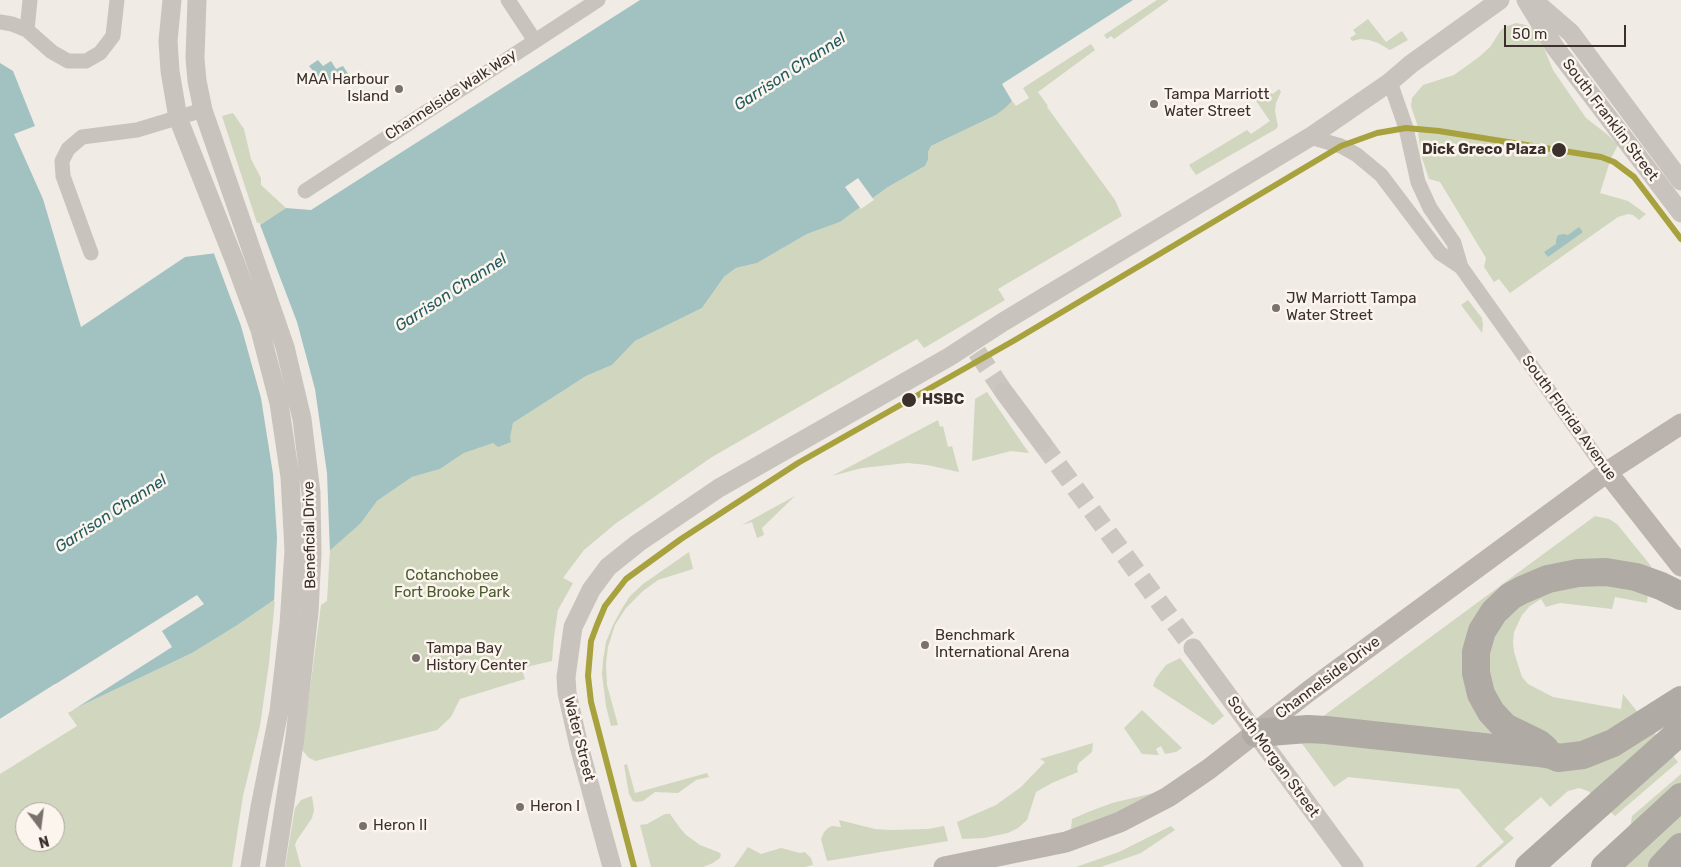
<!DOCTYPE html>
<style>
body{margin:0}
#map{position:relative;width:1681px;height:867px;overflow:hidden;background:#f0ebe5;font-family:Rubik,sans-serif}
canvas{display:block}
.north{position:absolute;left:15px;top:802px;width:50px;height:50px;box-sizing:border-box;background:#fbf5ee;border:1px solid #aea6a0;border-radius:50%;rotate:165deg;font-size:14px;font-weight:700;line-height:20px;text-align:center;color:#3b302b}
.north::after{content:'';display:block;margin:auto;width:18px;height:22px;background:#7a716c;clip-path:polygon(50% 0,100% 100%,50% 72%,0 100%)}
.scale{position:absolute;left:1504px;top:25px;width:122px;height:22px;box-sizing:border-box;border:2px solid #3b302b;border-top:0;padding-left:6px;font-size:15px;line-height:18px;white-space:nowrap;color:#3b302b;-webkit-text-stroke:4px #fbf5ee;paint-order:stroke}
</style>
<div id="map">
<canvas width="1681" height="867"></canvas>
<div class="north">N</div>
<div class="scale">50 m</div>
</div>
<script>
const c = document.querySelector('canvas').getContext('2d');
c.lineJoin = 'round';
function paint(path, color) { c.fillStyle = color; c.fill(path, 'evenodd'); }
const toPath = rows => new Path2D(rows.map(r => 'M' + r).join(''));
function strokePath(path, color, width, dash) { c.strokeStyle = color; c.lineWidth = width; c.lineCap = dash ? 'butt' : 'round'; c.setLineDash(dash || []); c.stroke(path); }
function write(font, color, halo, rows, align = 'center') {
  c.font = font + ' Rubik,sans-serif'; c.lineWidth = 5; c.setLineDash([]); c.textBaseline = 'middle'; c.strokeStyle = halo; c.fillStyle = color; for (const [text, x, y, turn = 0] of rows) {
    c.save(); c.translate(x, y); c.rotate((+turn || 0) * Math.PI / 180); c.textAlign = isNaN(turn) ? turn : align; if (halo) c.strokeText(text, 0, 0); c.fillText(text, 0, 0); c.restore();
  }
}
const green = toPath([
 [1157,0,1169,0,1114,39,1111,36,1107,39,1104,35],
 [1368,19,1386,42,1402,31,1408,40,1390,50,1378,43,1369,40,1360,39,1352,41,1350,38,1356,34,1353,30],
 [1516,23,1526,25,1534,30,1539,36,1553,70,1586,118,1608,135,1618,145,1611,158,1600,193,1628,201,1646,214,1639,220,1633,215,1628,214,1618,217,1510,293,1499,279,1494,282,1484,267,1486,258,1440,182,1429,179,1421,155,1417,124,1411,106,1412,98,1423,85,1454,75,1479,57,1490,47,1501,30,1507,26],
 [1091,44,1095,50,1038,92,1048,106,1047,107,1115,200,1122,216,998,289,1005,300,924,348,917,339,712,457,615,524,584,550,563,578,573,583,558,610,554,637,552,661,526,667,522,670,525,679,460,699,451,717,437,730,323,759,316,761,309,758,302,750,321,605,327,601,330,549,361,523,377,501,412,477,440,469,464,453,489,444,493,443,496,444,509,437,513,423,586,376,612,365,635,341,702,308,724,277,736,268,757,263,807,234,840,222,888,187,925,166,928,160,928,152,931,146,996,115,1012,101,1016,106,1029,98,1023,88],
 [1279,89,1281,92,1276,103,1275,111,1278,126,1276,129,1196,175,1189,165,1247,130,1251,134,1270,121,1256,101,1269,91,1273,94],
 [233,113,244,129,251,159,261,178,261,185,286,208,258,226,222,116],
 [1468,300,1482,318,1483,325,1482,333,1461,305],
 [987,392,1029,453,1011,451,972,461,975,399],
 [938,420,940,427,943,426,948,447,952,446,959,472,927,465,907,463,862,468,832,476],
 [795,496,762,528,764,535,757,538,752,522,742,525],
 [1595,516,1609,519,1617,524,1651,566,1647,603,1615,597,1612,609,1560,603,1546,607,1541,599,1530,606,1522,615,1514,632,1513,642,1514,652,1522,677,1528,684,1553,697,1621,709,1623,694,1678,762,1615,816,1588,791,1579,788,1568,791,1550,807,1541,797,1504,829,1514,838,1481,867,1475,867,1504,842,1459,789,1348,777,1334,787,1300,741,1318,720],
 [689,552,693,569,658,580,643,591,626,608,615,625,608,647,606,664,607,685,618,725,611,726,606,706,602,674,603,660,606,642,613,625,621,610,630,596,643,584],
 [275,599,269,663,260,726,243,796,232,867,0,867,0,774,77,726,68,713,72,710,192,653,236,626],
 [25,812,55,812,55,842,25,842],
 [1180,658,1224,716,1213,725,1153,686,1156,678,1166,665],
 [1142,710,1182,748,1176,752,1165,754,1161,746,1156,749,1159,755,1142,754,1124,728],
 [1093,743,1092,752,1079,763,1077,768,1078,772,1052,783,1036,792,1027,820,1018,828,1008,833,984,838,962,839,957,822,996,805,1021,787,1045,762,1040,759],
 [627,764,635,793,707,773,709,777,696,780,678,793,655,792,643,801,636,802,633,801,629,794,624,765],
 [1681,774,1681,867,1624,867,1632,816],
 [1154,793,1124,810,1071,829,1072,819,1088,812,1112,803],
 [312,796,314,810,312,818,297,840,295,845,301,867,285,867,295,808,301,800],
 [665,814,670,814,680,828,686,835,700,845,718,852,721,854,720,858,713,863,703,867,651,867,640,825,647,824],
 [839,820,875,829,890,830,928,829,944,826,948,841,827,861,821,839,824,832,828,828,832,826,841,827],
 [1171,826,1175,830,1141,853,1101,867,1076,867,1119,852],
 [748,847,761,854,781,848,800,853,805,852,811,858,813,865,805,867,734,867]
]);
const water = toPath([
 [640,0,1133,0,1002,84,1012,101,1005,108,996,115,931,146,928,152,928,160,925,166,888,187,840,222,807,234,757,263,736,268,724,277,702,308,635,341,612,365,586,376,513,423,510,437,511,442,498,447,493,443,464,453,440,469,412,477,377,501,361,523,328,552,284,593,236,626,192,653,72,710,55,684,0,719,0,63,13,71,35,126,14,134,43,199,81,327,185,257,217,253,286,208,311,210],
 [318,60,323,66,331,61,336,69,343,66,349,75,339,81,334,80,325,81,317,76,309,66],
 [1579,227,1583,232,1548,257,1544,252,1556,244,1556,240,1558,235,1564,234,1568,235]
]);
const pier = toPath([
 [858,178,874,200,861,209,845,187],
 [259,222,297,322,315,389,327,473,330,553,285,595,274,602,277,538,273,474,261,398,241,326,213,251],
 [197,595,204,604,162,631,172,647,70,712,55,687,0,722,0,719]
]);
const tertiaryTunnel = toPath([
 [977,352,1004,392],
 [1042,443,1193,648]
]);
const minor = toPath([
 [508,0,535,41],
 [0,22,12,24,27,30,52,52,68,61,86,61,100,53,113,36,117,0],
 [27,30,30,0],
 [1390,82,1406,128,1418,182,1430,208,1454,243,1461,267,1607,472],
 [1310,137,1341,146,1357,155,1381,175,1440,253,1461,267],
 [305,191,598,0],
 [91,253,63,176,62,161,68,149,82,137,137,130,203,110]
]);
const tertiary = toPath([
 [172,0,168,41,170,71,178,118,235,262,260,330,279,403,290,477,294,551,289,624,279,711,260,807,250,867],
 [197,0,195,58,197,81,203,110,285,347,302,419,311,493,312,554,309,612,295,737,275,867],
 [1526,0,1554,46,1681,213],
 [1533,0,1571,33,1681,181],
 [1004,392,1042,443],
 [1193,648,1354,867],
 [612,867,579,746,567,693,566,677,573,627,591,590,608,567,638,543,719,488,949,357,1003,322,1310,137,1390,82,1411,64,1500,0]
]);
const secondary = toPath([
 [1607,472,1681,566],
 [944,867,1066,842,1120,822,1168,797,1209,769,1309,691,1607,472,1681,424]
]);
const motorway = toPath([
 [1256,733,1308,729,1326,730,1539,753,1551,755,1558,758,1583,755,1613,743,1681,700],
 [1545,749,1538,743,1505,727,1491,712,1481,694,1476,673,1476,652,1482,631,1494,612,1511,596,1522,590,1548,579,1578,573,1606,572,1636,577,1661,586,1681,596],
 [1529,867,1681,731],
 [1605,867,1681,797],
 [1662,867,1681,847]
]);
const tram1 = toPath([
 [634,867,591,702,588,676,591,641,597,625,605,606,626,579,681,539,798,463,1015,340,1341,146,1377,133,1406,128,1439,131,1601,157,1614,162,1634,177,1681,239]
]);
const markers = [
 [399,89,5,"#7a716c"],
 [1154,104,5,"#7a716c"],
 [1559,150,8,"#3b302b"],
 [1276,308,5,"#7a716c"],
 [909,400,8,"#3b302b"],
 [925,645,5,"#7a716c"],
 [416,658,5,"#7a716c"],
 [520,807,5,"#7a716c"],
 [363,826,5,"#7a716c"]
];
const poiNames = [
 ["MAA Harbour",389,80,"right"],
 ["Island",389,97,"right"],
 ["Tampa Marriott",1164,95],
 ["Water Street",1164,112],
 ["JW Marriott Tampa",1286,299],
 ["Water Street",1286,316],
 ["Benchmark",935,636],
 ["International Arena",935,653],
 ["Tampa Bay",426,649],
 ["History Center",426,666],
 ["Heron I",530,807],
 ["Heron II",373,826]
];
const streetNames = [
 ["Channelside Walk Way",451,95,-33],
 ["South Franklin Street",1610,120,53],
 ["South Florida Avenue",1569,418,54],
 ["Beneficial Drive",310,535,-91],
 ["Channelside Drive",1328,678,-37],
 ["Water Street",579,739,76],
 ["South Morgan Street",1273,757,54]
];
const stopNames = [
 ["Dick Greco Plaza",1546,150],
 ["HSBC",922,400,"left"]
];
const parkNames = [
 ["Cotanchobee",452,576],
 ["Fort Brooke Park",452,593]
];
const waterNames = [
 ["Garrison Channel",790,72,-33],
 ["Garrison Channel",451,293,-33],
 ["Garrison Channel",111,514,-33]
];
paint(green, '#d1d6bf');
paint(water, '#a1c2c1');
paint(pier, '#f0ebe5');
strokePath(tertiaryTunnel, '#ccc6c0', 19, [19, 9]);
strokePath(minor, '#c9c3be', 15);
strokePath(tertiary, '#c9c3be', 19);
strokePath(secondary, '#bab3ae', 21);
strokePath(motorway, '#afaaa4', 28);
strokePath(tram1, '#a8a23e', 6);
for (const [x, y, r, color] of markers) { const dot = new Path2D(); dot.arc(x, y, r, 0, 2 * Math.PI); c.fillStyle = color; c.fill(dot); strokePath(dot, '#fbf5ee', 2); }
write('15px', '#3b302b', '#fbf5ee', poiNames, 'left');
write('15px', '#3b302b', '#fbf5ee', streetNames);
write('bold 15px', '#3b302b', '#fbf5ee', stopNames, 'right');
write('15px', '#4a5a2e', '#fbf5ee', parkNames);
write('italic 16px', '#1f5a5e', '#fbf5ee', waterNames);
</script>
